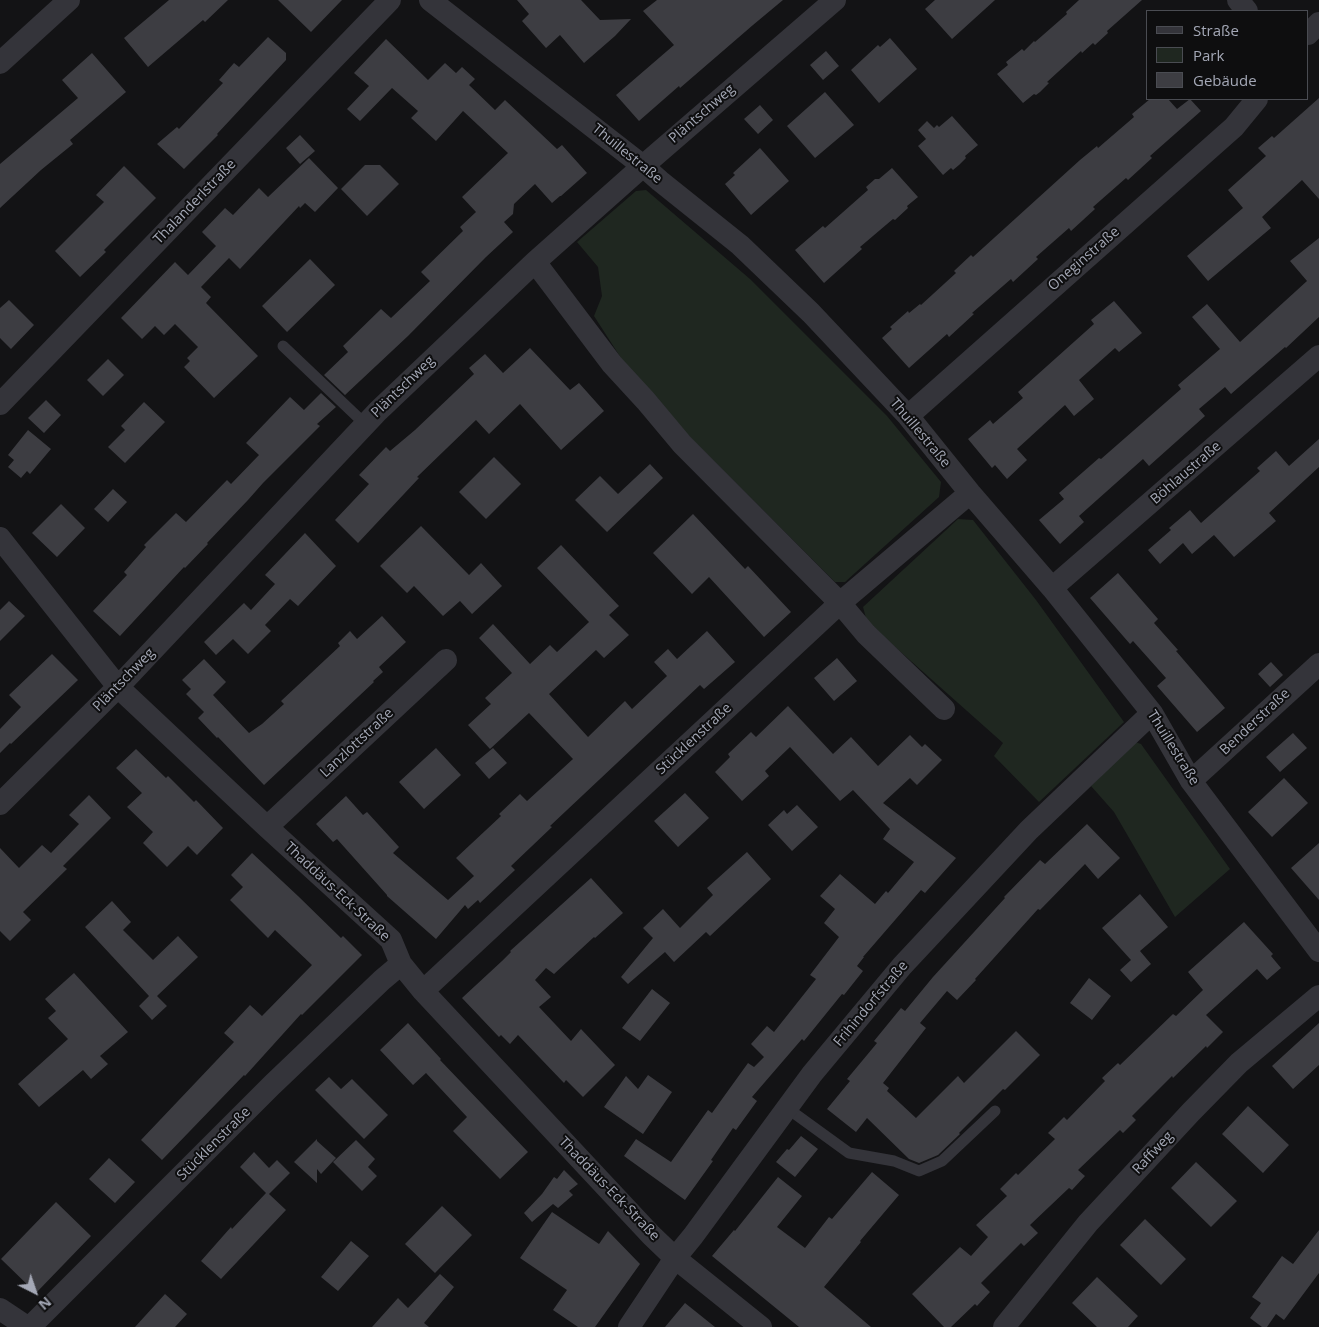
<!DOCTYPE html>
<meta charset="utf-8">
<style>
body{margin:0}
#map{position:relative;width:1319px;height:1327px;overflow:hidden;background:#131315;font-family:"Open Sans",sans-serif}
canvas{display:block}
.legend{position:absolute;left:1146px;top:10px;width:162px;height:90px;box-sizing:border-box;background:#0e0e0f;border:1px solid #4a4c52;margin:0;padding:6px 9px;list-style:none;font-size:15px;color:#a4a8b6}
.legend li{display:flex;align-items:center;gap:10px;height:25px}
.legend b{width:25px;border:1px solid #4a4c52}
.north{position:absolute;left:10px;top:1267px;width:50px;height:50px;-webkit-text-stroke:4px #0e0e0f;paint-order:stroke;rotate:139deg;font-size:14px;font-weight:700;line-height:20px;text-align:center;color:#a4a8b6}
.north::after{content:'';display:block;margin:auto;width:18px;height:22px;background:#a4a8b6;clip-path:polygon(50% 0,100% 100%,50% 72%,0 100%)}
</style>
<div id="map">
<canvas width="1319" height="1327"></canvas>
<ul class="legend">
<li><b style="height:6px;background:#34343a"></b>Straße</li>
<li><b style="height:14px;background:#1f2720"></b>Park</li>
<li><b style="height:14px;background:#3d3d42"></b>Gebäude</li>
</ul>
<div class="north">N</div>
</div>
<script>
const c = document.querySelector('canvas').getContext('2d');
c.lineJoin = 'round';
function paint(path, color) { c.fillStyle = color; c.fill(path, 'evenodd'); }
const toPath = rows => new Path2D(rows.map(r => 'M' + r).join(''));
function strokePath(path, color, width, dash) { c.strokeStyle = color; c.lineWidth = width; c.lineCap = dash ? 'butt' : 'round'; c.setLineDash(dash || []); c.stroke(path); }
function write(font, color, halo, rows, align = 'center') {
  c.font = font + ' "Open Sans",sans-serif'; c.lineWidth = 4; c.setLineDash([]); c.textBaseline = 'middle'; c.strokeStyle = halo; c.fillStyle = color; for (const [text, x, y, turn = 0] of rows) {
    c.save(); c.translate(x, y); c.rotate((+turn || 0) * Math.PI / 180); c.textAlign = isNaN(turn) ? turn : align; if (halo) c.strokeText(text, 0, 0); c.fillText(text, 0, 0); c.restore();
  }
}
const green = toPath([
 [646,190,750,279,887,416,941,482,939,497,845,582,835,582,685,432,621,358,594,316,602,296,598,267,577,242,636,191],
 [958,519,973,520,1036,600,1124,722,1039,802,994,756,1003,743,867,622,863,607],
 [1135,742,1141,744,1230,869,1175,917,1114,812,1091,786]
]);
const building = toPath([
 [169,0,228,0,205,22,203,20,148,67,124,38],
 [278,0,342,0,311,32],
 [517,0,581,0,600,20,631,19,615,36,584,63,560,35,546,48,522,21,529,14],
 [657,0,783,0,753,25,680,88,679,86,639,121,616,95,674,45,643,11],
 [935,0,995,0,952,39,925,9],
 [1079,0,1142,0,1107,31,1108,33,1095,45,1093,43,1082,53,1081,51,1047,82,1049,83,1040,92,1036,95,1034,94,1023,103,997,74,1008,65,1006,62,1022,49,1024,51,1034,41,1035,42,1067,14,1066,12],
 [268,37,286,53,286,60,217,134,218,135,184,169,157,144,177,127,179,129,223,83,219,80,234,63,239,67],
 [890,38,917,69,879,103,851,70,878,45,880,47],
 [386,39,428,80,445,63,456,73,462,67,475,79,469,85,495,110,505,100,557,149,562,145,587,173,561,196,560,196,552,203,535,184,514,204,513,214,504,222,513,232,486,257,408,336,345,395,324,375,348,352,343,346,381,309,391,318,430,281,421,272,463,231,460,227,476,212,462,197,508,153,463,111,436,141,411,118,418,111,392,88,360,121,347,109,369,86,354,73],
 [826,51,839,66,823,80,810,65],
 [92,53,126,92,70,140,73,144,41,170,0,208,0,164,78,98,62,80],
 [825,92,854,125,815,158,787,126],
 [1319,98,1319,199,1302,180,1262,217,1271,228,1208,281,1187,256,1243,208,1228,190,1266,156,1258,148,1272,136,1274,138],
 [1150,99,1168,99,1177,109,1190,99,1201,111,1150,156,1152,158,1128,180,1126,178,1093,207,1095,209,1071,231,1069,228,1036,257,1038,259,1013,282,1011,279,972,313,974,314,949,337,947,334,909,368,882,338,892,329,890,327,908,311,909,313,920,304,921,305,956,273,954,271,971,255,973,257,1080,160,1097,146,1098,148,1134,117,1132,114],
 [760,105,773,120,758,134,744,119],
 [952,116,978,145,965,156,966,158,959,165,953,170,951,168,943,175,918,146,926,139,918,130,927,121,934,128,937,125,939,127],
 [300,135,315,151,300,164,286,148],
 [760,148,789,181,751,215,725,184,735,175,733,173],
 [309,158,338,188,315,212,305,203,300,208,299,206,240,269,229,258,201,287,211,297,206,303,258,356,214,398,184,367,190,361,187,358,198,347,175,324,164,335,155,326,142,339,121,318,175,262,188,275,216,246,202,232,225,208,233,215,259,188,268,197],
 [365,165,380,165,399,184,367,216,341,189],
 [124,166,156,198,104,250,106,252,80,277,55,251,104,202,96,195],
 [892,168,918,197,907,206,908,208,895,220,893,219,860,247,862,249,824,283,795,250,823,226,825,228,868,190,866,187,875,179,879,179],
 [1319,238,1319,317,1286,348,1285,347,1231,394,1225,387,1199,409,1205,416,1149,466,1143,459,1079,516,1084,522,1060,544,1039,520,1064,499,1059,493,1099,458,1101,459,1181,389,1178,385,1220,349,1192,317,1207,304,1240,342,1307,281,1290,261],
 [310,259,335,285,287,332,262,306],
 [9,300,34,325,11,349,0,338,0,308],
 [1114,301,1142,333,1119,352,1115,348,1079,380,1094,399,1074,416,1065,405,1017,449,1027,460,1007,479,995,465,992,468,968,439,990,420,993,424,1023,398,1018,392,1094,324,1091,320],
 [530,348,570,390,579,383,604,411,561,450,520,404,489,434,476,420,417,477,419,478,358,543,335,520,369,484,359,475,386,447,390,451,415,430,474,374,469,368,485,354,503,373],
 [108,359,124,375,103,396,87,380],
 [321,393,336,407,317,424,320,426,263,483,248,500,207,543,208,544,185,568,184,567,120,636,93,611,127,575,124,572,146,547,144,545,176,513,186,522,227,480,231,484,259,455,246,443,290,397,304,410],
 [46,400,61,415,44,433,28,418],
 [144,402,165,422,125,463,108,447,125,430,121,426],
 [28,430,51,449,30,474,27,471,21,478,8,467,14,460,8,455],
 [1319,439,1319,467,1269,513,1276,521,1234,557,1214,535,1192,554,1183,543,1160,564,1148,550,1171,530,1169,528,1190,510,1201,523,1260,471,1257,468,1276,451,1289,466],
 [494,457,521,484,486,519,459,492],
 [650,464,663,478,607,532,575,500,600,476,618,494],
 [113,489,127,502,108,522,94,509],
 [61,504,85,528,57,557,32,533],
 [693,514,745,569,748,566,791,612,764,637,709,577,692,594,653,553],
 [421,526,469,575,481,563,502,586,472,614,460,601,443,616,414,586,407,593,380,566],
 [305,533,336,566,298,606,290,599,265,625,271,631,248,654,233,639,216,655,204,642,244,603,251,610,275,584,265,575],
 [561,545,619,606,609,615,629,635,604,658,596,650,549,694,588,737,625,701,632,709,667,676,654,662,668,649,677,659,707,631,735,662,704,689,700,685,550,826,552,827,511,866,515,870,480,903,478,900,468,909,465,905,436,939,387,896,387,895,337,839,333,842,316,824,346,796,363,815,367,812,399,847,393,853,448,900,474,876,456,858,501,816,499,814,520,794,527,801,573,759,529,713,490,749,468,725,491,704,485,698,512,673,479,638,493,624,530,664,550,645,557,652,589,622,537,568],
 [1118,573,1158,619,1154,623,1178,650,1176,651,1225,708,1197,732,1157,686,1166,678,1133,641,1130,644,1090,598],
 [9,601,25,616,0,641,0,610],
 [382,616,406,642,379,667,383,672,373,681,374,682,264,785,218,737,217,738,198,718,204,712,186,694,191,689,182,680,204,659,226,682,213,695,249,733,262,724,284,704,281,701,340,646,338,643,350,631,357,639],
 [52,654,78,680,11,744,10,743,0,753,0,729,21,707,9,695],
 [837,658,857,681,834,701,814,678],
 [1271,662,1283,675,1270,687,1258,674],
 [788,706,833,754,851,737,878,766,910,735,922,747,925,744,942,760,917,785,910,778,883,803,956,858,925,893,921,890,863,957,864,957,857,966,863,971,844,995,842,994,804,1041,802,1039,752,1097,757,1101,736,1130,733,1128,711,1160,713,1161,685,1200,624,1156,636,1139,671,1162,708,1110,712,1113,748,1063,754,1067,764,1057,751,1044,767,1026,774,1032,816,979,810,975,839,937,824,923,835,909,820,896,840,874,875,904,886,891,888,893,914,862,883,839,890,829,853,790,840,801,790,747,765,771,769,776,742,801,715,772,730,757,728,754,751,732,756,737],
 [1293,733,1307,748,1280,772,1266,757],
 [436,748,461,775,424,809,399,782],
 [493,748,507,763,489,779,475,763],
 [136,749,166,778,168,776,194,802,196,800,223,828,197,855,188,846,167,867,143,843,153,832,127,807,142,793,116,768],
 [1284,778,1308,803,1272,837,1248,812],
 [685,793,709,818,678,847,654,821],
 [89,795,111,818,63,866,67,869,23,912,31,920,10,941,0,931,0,848,19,868,42,845,51,853,79,824,69,815],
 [797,805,818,827,792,851,768,825,784,810,787,814],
 [1087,824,1120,858,1098,879,1085,864,1040,910,1038,909,975,979,976,980,957,1000,947,991,920,1023,926,1028,883,1083,889,1088,887,1091,916,1118,958,1076,964,1083,1016,1031,1040,1055,1005,1090,1003,1089,959,1133,960,1134,938,1155,919,1163,909,1159,867,1118,856,1132,827,1109,850,1081,847,1079,877,1043,874,1041,901,1008,905,1011,933,977,1005,898,1004,897,1040,860,1045,864],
 [1319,843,1319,900,1291,868],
 [747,852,771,879,710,936,706,932,674,962,665,952,628,984,621,977,653,938,643,928,663,909,680,928,713,895,707,888],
 [252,853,298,896,341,938,343,936,362,955,302,1015,301,1014,245,1076,244,1075,162,1160,141,1140,234,1042,224,1033,250,1005,262,1016,312,965,275,930,268,938,230,900,243,887,231,875],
 [591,878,623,913,595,938,594,937,554,974,546,968,535,980,551,997,539,1007,571,1041,581,1029,615,1065,583,1097,566,1080,564,1083,518,1035,510,1044,501,1035,499,1037,462,998,502,961,511,952,510,951],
 [1140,894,1168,927,1140,951,1151,964,1131,982,1120,970,1131,960,1102,928],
 [112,901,131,922,123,930,153,960,178,936,198,957,157,996,167,1006,152,1020,139,1006,149,996,85,927],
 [1244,922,1273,954,1271,956,1281,968,1267,980,1257,969,1206,1015,1223,1032,1207,1048,1206,1046,1173,1078,1172,1076,1132,1116,1136,1120,1123,1133,1120,1130,1078,1170,1085,1176,1072,1190,1069,1188,1030,1225,1038,1233,1024,1246,1021,1243,981,1283,990,1292,977,1306,975,1304,951,1327,944,1327,912,1294,960,1247,971,1256,988,1237,976,1225,1007,1196,1000,1189,1016,1173,1018,1175,1055,1139,1048,1133,1064,1117,1067,1120,1105,1081,1102,1078,1118,1063,1120,1065,1173,1014,1176,1016,1203,990,1188,972],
 [74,973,128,1032,100,1056,108,1064,91,1079,83,1070,39,1107,18,1084,68,1039,48,1018,56,1011,45,999],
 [1089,978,1111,996,1092,1020,1070,1003],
 [652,989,670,1003,640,1041,622,1028],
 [408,1023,441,1059,440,1060,528,1152,500,1179,453,1131,467,1117,453,1102,426,1073,413,1085,380,1050],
 [1319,1023,1319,1065,1293,1089,1272,1066],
 [648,1075,672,1092,643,1134,604,1107,626,1076,638,1089],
 [329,1077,341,1089,352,1079,388,1115,364,1139,315,1090],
 [1248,1106,1289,1145,1263,1173,1222,1134],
 [801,1136,818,1149,795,1177,776,1162,787,1149,789,1150],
 [317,1139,317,1141,336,1158,321,1174,317,1169,317,1183,294,1162],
 [356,1140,375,1159,368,1167,377,1176,362,1191,333,1162],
 [254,1152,269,1168,277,1160,290,1173,269,1194,286,1210,221,1279,201,1261,231,1227,232,1229,266,1193,240,1167],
 [109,1158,135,1182,115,1203,89,1179],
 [1196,1162,1237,1201,1211,1227,1171,1188],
 [564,1170,578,1184,569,1191,573,1195,558,1208,553,1204,532,1222,524,1213,542,1194,554,1177,557,1179],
 [872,1172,899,1195,860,1241,861,1242,824,1287,871,1327,799,1327,712,1256,734,1230,735,1231,778,1177,802,1196,777,1227,805,1248,829,1217,832,1219],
 [56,1202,91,1236,36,1293,1,1259],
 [442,1206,472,1235,435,1273,405,1244],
 [552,1212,599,1244,608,1231,640,1264,595,1327,578,1327,553,1310,567,1290,520,1258],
 [1145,1219,1186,1259,1161,1285,1120,1245],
 [1319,1230,1319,1273,1284,1320,1276,1314,1267,1327,1262,1327,1250,1318,1261,1303,1252,1297,1282,1256,1293,1264],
 [351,1241,369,1256,338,1291,321,1277],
 [440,1274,454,1287,424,1323,429,1327,372,1327,398,1298,408,1308],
 [1097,1277,1138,1316,1128,1327,1097,1327,1072,1303],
 [165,1294,187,1314,175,1327,135,1327],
 [685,1303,715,1327,665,1327]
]);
const service = toPath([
 [283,346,365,424],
 [787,1108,849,1153,894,1161,919,1171,942,1161,995,1111]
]);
const minor = toPath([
 [430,0,643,166,660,181,740,245,811,313,908,416,970,493,1052,588,1152,713,1191,781,1319,951],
 [1238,0,1247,11],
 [1308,34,1319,23],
 [0,63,69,0],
 [535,262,612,364,646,401,682,444,840,603,866,634,944,709],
 [0,404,390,0],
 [908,416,1234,127,1257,99],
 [0,538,118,687,267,827,391,940,401,964,423,991,651,1235,675,1258,761,1327],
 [1052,588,1319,356],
 [1191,781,1319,664],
 [0,804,118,687,378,411,535,262,643,166,835,0],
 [267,827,446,660],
 [423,991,840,603,970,493],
 [0,1309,27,1327],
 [30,1327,272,1085,382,980,401,964],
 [629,1327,675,1258,693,1236,812,1074,902,966,1029,830,1152,713],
 [1004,1327,1088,1223,1191,1112,1239,1063,1319,996]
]);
const streetNames = [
 ["Pläntschweg",702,114,-41],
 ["Thuillestraße",627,154,39],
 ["Thalanderlstraße",195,202,-46],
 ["Oneginstraße",1084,259,-41],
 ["Pläntschweg",403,387,-44],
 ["Thuillestraße",920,433,50],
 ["Böhlaustraße",1186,473,-41],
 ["Pläntschweg",124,680,-46],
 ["Benderstraße",1255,722,-43],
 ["Stücklenstraße",694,739,-43],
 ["Lanzlottstraße",357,743,-43],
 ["Thuillestraße",1173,748,58],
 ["Thaddäus-Eck-Straße",337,892,43],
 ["Frihindorfstraße",871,1004,-50],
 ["Stücklenstraße",214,1144,-45],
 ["Raffweg",1153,1153,-47],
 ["Thaddäus-Eck-Straße",609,1189,46]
];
paint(green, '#1f2720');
paint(building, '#3d3d42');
strokePath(service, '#34343a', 11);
strokePath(minor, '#34343a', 22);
write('14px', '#a4a8b6', '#0e0e0f', streetNames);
</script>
